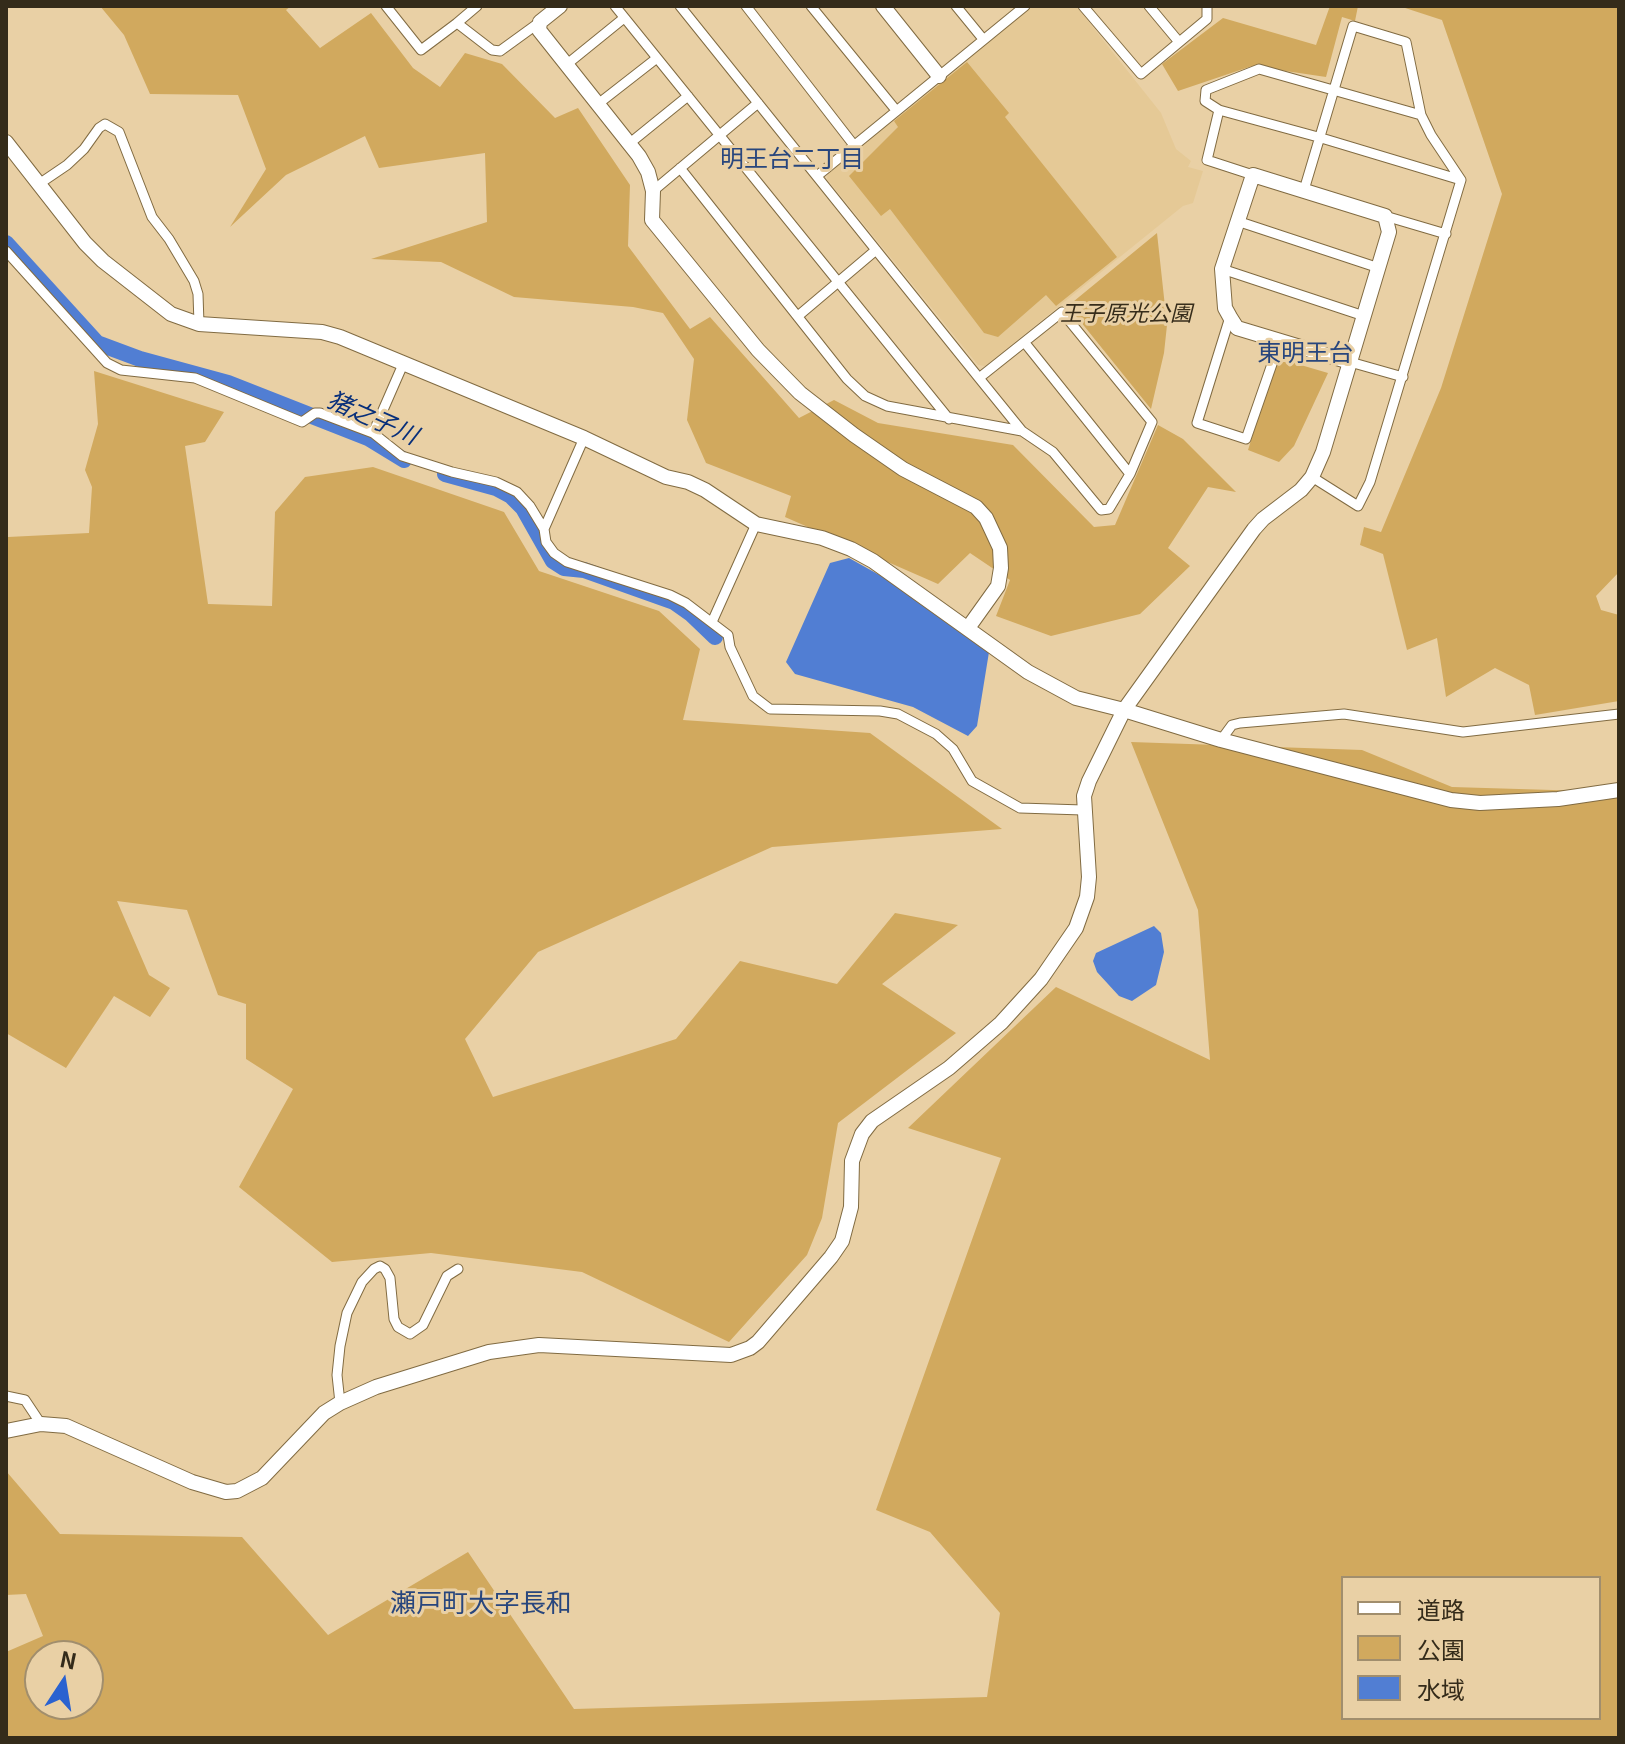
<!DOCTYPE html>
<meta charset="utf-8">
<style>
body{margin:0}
#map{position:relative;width:1625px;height:1744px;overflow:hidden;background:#e9d0a5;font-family:Georgia,"Noto Sans JP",serif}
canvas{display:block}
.frame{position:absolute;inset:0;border:8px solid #342b1a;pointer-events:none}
.legend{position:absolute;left:1341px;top:1576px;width:260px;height:144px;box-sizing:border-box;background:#e9d0a5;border:2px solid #a18e6d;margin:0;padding:10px 14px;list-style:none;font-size:24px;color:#342b1a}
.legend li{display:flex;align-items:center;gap:16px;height:40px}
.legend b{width:40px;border:2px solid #a18e6d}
.north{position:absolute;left:24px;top:1640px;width:80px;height:80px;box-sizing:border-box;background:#e9d0a5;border:2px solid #a18e6d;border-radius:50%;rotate:12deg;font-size:22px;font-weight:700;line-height:32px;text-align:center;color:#342b1a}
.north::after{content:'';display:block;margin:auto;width:28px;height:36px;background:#2a62d0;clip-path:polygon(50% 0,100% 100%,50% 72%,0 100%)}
</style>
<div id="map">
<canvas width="1625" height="1744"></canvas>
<div class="frame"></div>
<ul class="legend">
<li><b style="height:10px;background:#fff"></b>道路</li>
<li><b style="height:22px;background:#d1a95e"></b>公園</li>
<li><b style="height:22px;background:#517ed3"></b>水域</li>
</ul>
<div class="north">N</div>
</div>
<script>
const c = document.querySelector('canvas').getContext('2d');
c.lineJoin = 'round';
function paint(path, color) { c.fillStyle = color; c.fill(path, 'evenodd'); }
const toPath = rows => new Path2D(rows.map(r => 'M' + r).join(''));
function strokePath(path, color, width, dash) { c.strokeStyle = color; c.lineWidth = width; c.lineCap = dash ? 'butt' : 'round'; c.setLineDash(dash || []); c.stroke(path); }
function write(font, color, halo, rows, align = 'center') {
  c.font = font + ' Georgia,"Noto Sans JP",serif'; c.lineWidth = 6; c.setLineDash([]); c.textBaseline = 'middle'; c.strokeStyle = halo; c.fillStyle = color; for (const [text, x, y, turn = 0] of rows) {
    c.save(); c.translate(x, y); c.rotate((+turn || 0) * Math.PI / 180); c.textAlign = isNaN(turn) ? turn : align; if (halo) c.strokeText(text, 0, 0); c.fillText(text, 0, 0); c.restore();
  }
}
const built = toPath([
 [1033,6,1076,6,1161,113,1176,149,1191,161,1188,167,1203,171,1193,203,1183,206,985,366,978,365,827,179,828,172]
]);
const green = toPath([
 [100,6,291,6,286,10,320,48,371,13,413,68,440,87,465,53,502,64,555,118,578,108,630,185,628,246,690,329,710,317,799,418,834,400,878,423,1013,445,1094,527,1115,525,1158,425,1183,439,1236,492,1208,487,1168,548,1190,566,1140,614,1051,636,996,616,1010,580,970,553,938,584,785,517,791,496,706,463,687,420,694,359,663,313,633,307,514,297,441,262,371,259,487,222,485,153,379,168,365,136,286,175,230,227,266,169,238,95,150,94,124,35],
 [1330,6,1358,6,1355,21,1342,17,1326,77,1252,66,1178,91,1162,64,1223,18,1316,45],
 [1399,6,1619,6,1619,572,1596,596,1601,610,1619,615,1619,701,1535,715,1529,685,1495,668,1446,697,1437,638,1407,650,1383,554,1360,545,1364,527,1381,532,1441,388,1502,194,1442,20],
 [967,62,1009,113,1005,117,1117,257,1056,306,1046,295,998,337,984,333,890,209,881,216,849,176,898,127,894,121],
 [1157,233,1167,325,1164,353,1151,409,1068,306],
 [1277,358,1328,373,1294,446,1279,462,1248,450],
 [94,371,224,412,205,442,185,446,208,604,272,606,275,512,305,477,373,467,504,512,539,571,659,611,700,649,683,720,870,733,1002,829,772,847,538,952,465,1039,493,1097,676,1039,740,961,837,984,895,913,958,925,882,984,956,1033,838,1123,822,1218,807,1255,729,1342,582,1272,431,1253,332,1262,239,1187,293,1089,246,1059,246,1004,218,995,187,910,117,901,149,975,170,988,150,1017,114,996,66,1068,6,1033,6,533,8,537,89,533,92,487,85,470,98,424],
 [1131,742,1362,750,1452,787,1619,792,1619,1738,6,1738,6,1652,43,1636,26,1594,6,1595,6,1471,60,1534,242,1537,328,1635,468,1552,574,1709,987,1697,1000,1613,930,1532,876,1510,1001,1158,908,1128,1056,987,1210,1060,1198,910],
 [1343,1578,1599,1578,1599,1718,1343,1718],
 [40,1656,88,1656,88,1704,40,1704]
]);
const water = toPath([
 [849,558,883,577,989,652,977,726,968,736,913,707,795,674,786,662,830,563],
 [1154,926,1161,933,1164,952,1156,985,1132,1001,1119,996,1097,972,1093,961,1096,953]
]);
const river = toPath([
 [6,243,97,343,140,359,228,383,368,438,404,460],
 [445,474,496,488,511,496,523,508,553,561,564,568,584,570,674,602,691,614,715,637]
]);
const street = toPath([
 [386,6,421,50,457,23,492,50,500,51,540,22],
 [615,6,949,419],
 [680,6,876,250,979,378,1022,431,1053,452,1101,510,1109,509,1130,474,1152,422,1062,312,979,378],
 [746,6,853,144],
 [811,6,895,109],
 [956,6,983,39],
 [1083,6,1141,74,1207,19,1207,6],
 [1149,6,1179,42],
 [457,23,477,6],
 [566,65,624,18],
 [598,104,657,58],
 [1219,110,1318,137,1461,180],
 [630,143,688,96],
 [680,168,847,379,865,396,887,406,1022,431],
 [1253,175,1207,160,1219,110,1205,101,1206,90,1259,69,1421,115],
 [817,176,1025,6],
 [39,184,67,165,84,149,99,128,105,124,119,132,152,217,169,239,194,281,198,294,199,324],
 [1304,190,1353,26,1406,42,1421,115,1431,135,1461,180,1370,482,1358,506,1312,477],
 [653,191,758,103],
 [1385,216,1446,234],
 [1237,221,1379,268],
 [6,251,107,363,121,370,195,378,302,422,315,413,320,413,373,433,402,456,452,472,496,482,517,492,530,506,544,529,546,542,554,553,567,562,670,595,686,603,728,635,730,647,753,696,770,709,880,711,898,714,936,734,953,749,972,781,1020,808,1083,810],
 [1222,269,1364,316],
 [798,316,876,250],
 [1230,317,1197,423,1246,439,1280,341],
 [1025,343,1130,474],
 [1350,362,1403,377],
 [373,433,404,362],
 [544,529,584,438],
 [712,622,756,524],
 [1221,740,1232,725,1240,723,1344,714,1463,732,1619,714],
 [6,1396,25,1400,41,1424],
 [340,1403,337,1375,340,1346,347,1313,362,1282,374,1269,380,1266,385,1269,390,1278,394,1319,398,1327,410,1334,423,1325,447,1276,458,1269]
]);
const secondary = toPath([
 [560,6,540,22,539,30,639,156,648,172,653,191,652,220,758,350,800,393,854,435,903,469,976,507,986,518,1000,548,1001,568,998,586,968,628],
 [883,6,939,76],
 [6,142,85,243,103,261,171,314,199,324,322,332,340,337,584,438,666,477,688,482,705,490,756,524,822,538,851,549,873,561,1028,672,1076,698,1124,710,1221,740,1451,800,1480,803,1558,799,1619,790],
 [6,1431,41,1424,66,1426,192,1482,226,1492,237,1491,262,1478,324,1413,340,1403,376,1387,489,1352,539,1345,731,1355,750,1348,758,1342,831,1257,842,1241,851,1207,852,1161,862,1134,872,1121,949,1068,1001,1023,1041,979,1076,928,1087,897,1089,877,1084,796,1089,781,1124,710,1254,529,1263,519,1301,490,1312,477,1323,452,1389,232,1385,216,1253,175,1222,269,1225,308,1230,317,1237,328,1350,362]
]);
const parkNames = [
 ["王子原光公園",1126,313]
];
const neighbourhoodNames = [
 ["明王台二丁目",792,158],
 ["東明王台",1305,352]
];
const waterNames = [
 ["猪之子川",373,417,24]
];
const quarterNames = [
 ["瀬戸町大字長和",481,1602]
];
paint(built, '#e5c996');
paint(green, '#d1a95e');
paint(water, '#517ed3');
strokePath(river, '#517ed3', 16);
strokePath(street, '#816b42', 11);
strokePath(secondary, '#816b42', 16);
strokePath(street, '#fff', 9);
strokePath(secondary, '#fff', 14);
write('italic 22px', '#372d1b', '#e9d0a5', parkNames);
write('24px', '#28467d', '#e9d0a5', neighbourhoodNames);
write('italic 24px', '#082f7a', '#e9d0a5', waterNames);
write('26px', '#28467d', '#e9d0a5', quarterNames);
</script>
